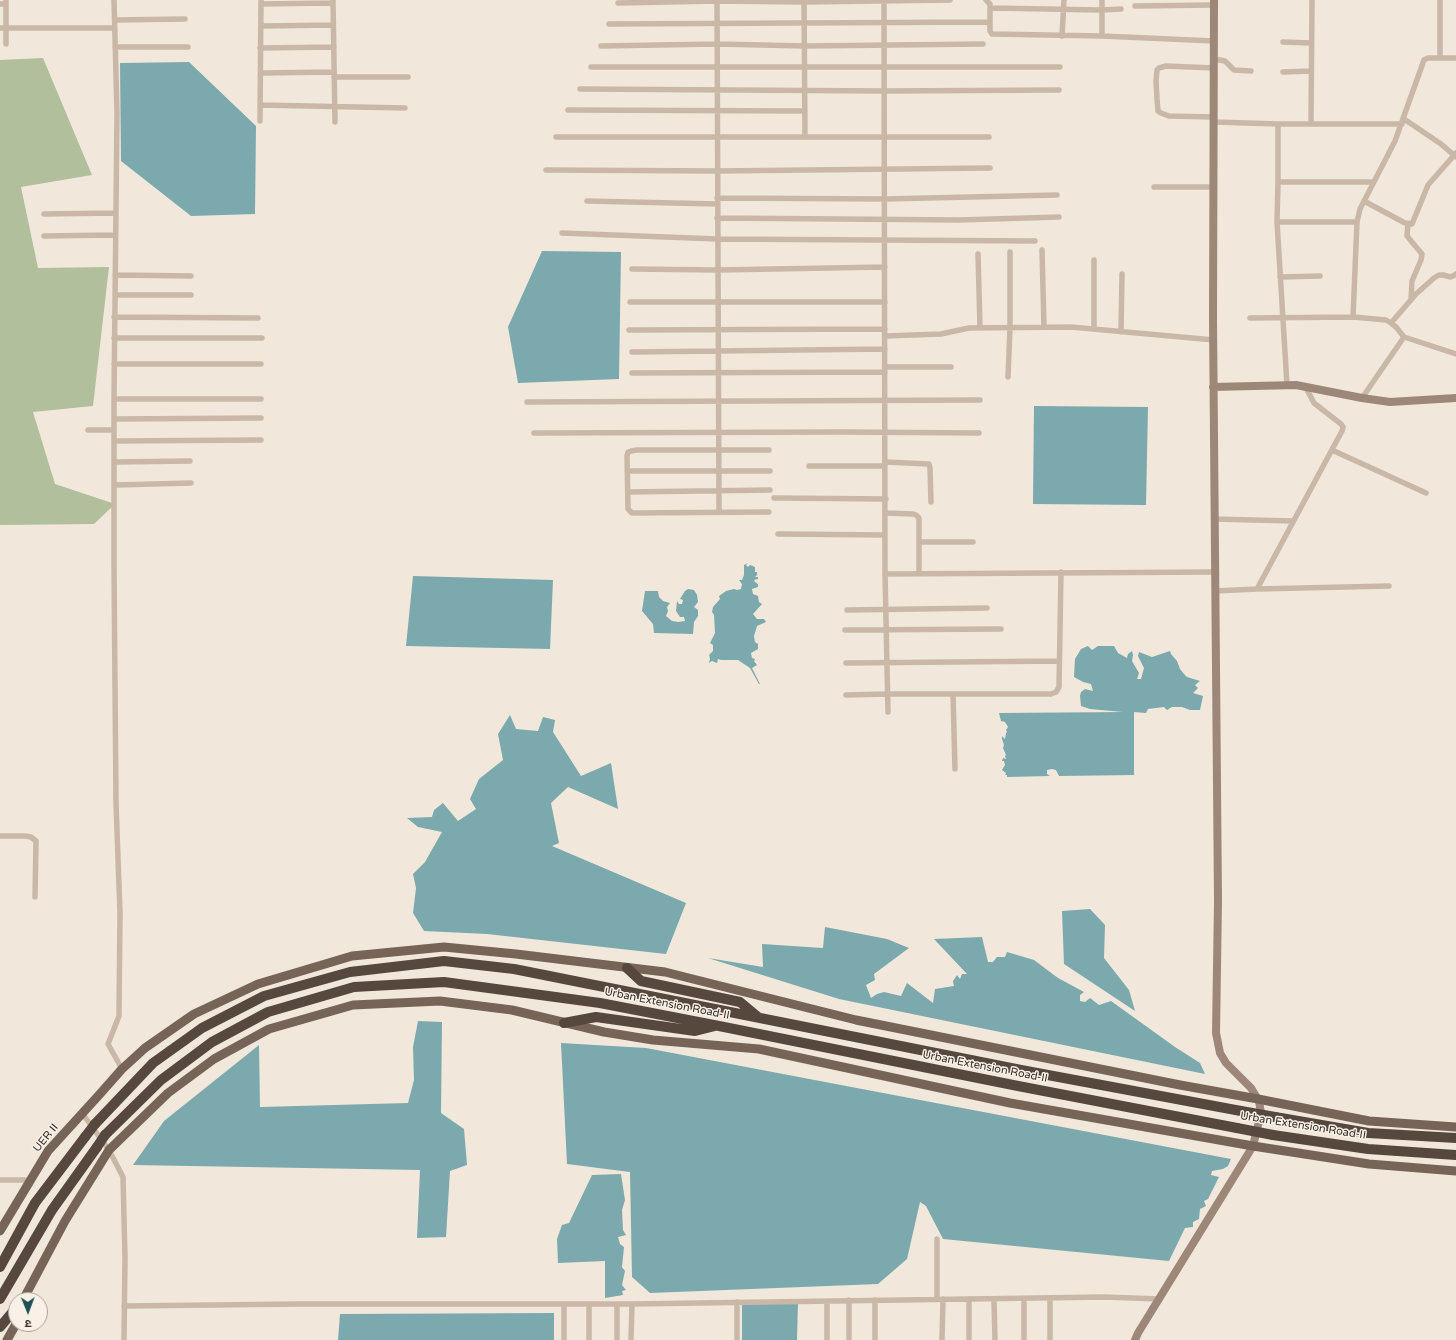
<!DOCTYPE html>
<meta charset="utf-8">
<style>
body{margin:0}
#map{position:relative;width:1456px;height:1340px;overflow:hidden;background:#f1e8db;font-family:"Varela Round","Noto Sans Devanagari",sans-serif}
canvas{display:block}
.north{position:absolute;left:8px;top:1292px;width:40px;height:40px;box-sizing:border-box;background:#f9f1e7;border:1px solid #aba39b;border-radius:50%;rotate:179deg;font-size:11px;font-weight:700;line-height:16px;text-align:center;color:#352d28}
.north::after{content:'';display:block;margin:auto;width:14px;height:18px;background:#1e5056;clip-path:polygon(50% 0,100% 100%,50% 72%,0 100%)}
</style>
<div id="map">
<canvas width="1456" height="1340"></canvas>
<div class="north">उ</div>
</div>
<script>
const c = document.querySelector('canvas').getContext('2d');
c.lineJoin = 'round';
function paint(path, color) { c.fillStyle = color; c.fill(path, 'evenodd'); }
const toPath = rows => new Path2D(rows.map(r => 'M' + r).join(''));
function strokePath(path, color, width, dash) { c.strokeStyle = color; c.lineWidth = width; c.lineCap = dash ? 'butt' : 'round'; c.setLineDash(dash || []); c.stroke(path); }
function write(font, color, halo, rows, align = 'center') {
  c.font = font + ' "Varela Round",sans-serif'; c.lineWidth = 3; c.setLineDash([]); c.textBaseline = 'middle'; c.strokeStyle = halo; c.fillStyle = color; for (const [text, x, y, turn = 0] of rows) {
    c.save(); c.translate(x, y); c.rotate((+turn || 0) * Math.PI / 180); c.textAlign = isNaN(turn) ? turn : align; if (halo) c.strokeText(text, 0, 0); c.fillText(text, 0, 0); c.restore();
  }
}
const green = toPath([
 [43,58,92,175,21,187,38,268,109,267,93,406,33,412,55,484,115,504,94,524,0,525,0,60]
]);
const water = toPath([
 [189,62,256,126,255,214,191,216,121,161,120,63],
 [542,251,621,252,619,379,518,383,508,327],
 [1034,406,1148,407,1146,505,1033,504],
 [748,563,746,565,748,567,750,565,755,567,755,572,757,572,757,575,755,577,758,577,758,579,754,580,755,582,758,584,758,587,752,589,753,594,758,596,759,602,762,604,753,614,757,619,764,619,766,622,757,626,754,636,755,642,758,644,758,649,751,653,752,658,755,659,754,661,757,665,752,668,760,684,759,684,750,668,738,660,721,660,718,659,717,663,712,661,709,663,710,659,709,655,713,651,713,645,710,643,715,633,714,615,712,612,713,607,720,599,719,596,726,591,734,589,737,590,741,589,742,584,739,580,742,580,744,575,744,565],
 [413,576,553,580,550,649,406,646],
 [688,589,694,590,697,595,698,602,694,607,698,610,698,616,694,622,693,634,654,633,653,624,642,611,645,591,658,591,659,597,663,601,670,603,667,607,668,611,666,616,672,621,678,622,685,621,684,617,680,617,676,611,677,601,679,604,682,604,683,600,680,599,685,591],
 [1088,646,1092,650,1098,646,1114,646,1118,653,1127,658,1128,654,1132,651,1133,655,1132,661,1139,673,1137,679,1141,679,1144,668,1138,656,1139,652,1152,657,1170,651,1171,654,1177,661,1180,669,1184,674,1187,677,1200,681,1195,685,1198,688,1193,693,1203,696,1200,710,1190,710,1182,707,1172,707,1167,710,1164,707,1148,709,1146,713,1134,712,1134,775,1059,776,1056,770,1052,769,1047,770,1047,774,1050,776,1007,777,1007,775,1005,775,1006,773,1002,770,1005,765,1004,761,1002,761,1003,758,1006,759,1005,756,1006,755,1003,748,1004,745,1002,739,1002,736,1005,739,1006,733,1007,732,1006,730,1008,727,1005,722,1001,721,999,713,1123,712,1090,709,1081,706,1080,696,1081,692,1085,689,1093,691,1091,684,1083,682,1074,677,1075,659,1081,649],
 [510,715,516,729,538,731,543,717,555,720,553,732,581,776,611,763,618,809,568,787,551,803,559,843,552,846,686,903,666,954,487,934,424,931,413,913,416,888,413,874,425,862,442,832,418,827,407,818,432,817,434,810,443,803,458,821,476,809,470,799,479,779,503,760,498,734],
 [1090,909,1105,925,1104,958,1129,990,1135,1011,1064,964,1062,911],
 [825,927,887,939,909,948,874,974,875,980,866,985,871,998,877,994,884,992,901,996,907,983,933,1003,935,989,954,986,953,981,957,975,960,979,962,974,967,974,934,939,982,937,988,962,993,962,997,957,1005,957,1007,952,1034,960,1058,978,1084,992,1080,995,1080,1001,1085,1002,1090,998,1099,1005,1111,1001,1175,1047,1200,1063,1205,1074,839,999,708,958,763,967,762,944,823,948],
 [418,1021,442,1022,441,1113,464,1129,467,1165,450,1171,446,1237,417,1238,420,1170,133,1165,164,1121,259,1045,260,1107,408,1103,414,1080,413,1047],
 [561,1043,646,1048,1231,1159,1228,1166,1223,1169,1212,1171,1211,1175,1219,1177,1208,1199,1204,1201,1206,1206,1200,1209,1199,1219,1193,1222,1193,1227,1185,1228,1169,1261,943,1239,926,1206,920,1202,907,1259,878,1284,650,1293,632,1277,630,1172,567,1164],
 [621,1174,625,1200,622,1210,623,1230,626,1235,618,1237,620,1244,624,1247,622,1267,625,1271,622,1285,626,1290,622,1291,623,1295,605,1298,605,1261,558,1263,557,1239,562,1225,569,1223,592,1175],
 [742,1303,798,1303,797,1340,742,1340],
 [554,1313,554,1340,338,1340,340,1314]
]);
const street = toPath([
 [114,0,117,113,114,399,114,565,116,803,120,913,119,1016,108,1044,122,1069],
 [333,0,335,122],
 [717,0,719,512],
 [804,0,805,137],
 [884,0,885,574,888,712],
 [986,0,990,4,990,31,992,34,1102,36,1214,41],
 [1102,0,1102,36],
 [618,3,717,1,804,2,950,0],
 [0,4,6,4],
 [261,4,333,3],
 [1135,6,1214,5],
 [990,8,1101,10,1121,9],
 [115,20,185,19],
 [609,24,990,22],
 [261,26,333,25],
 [0,28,114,28],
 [1062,36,1064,0],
 [1283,42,1311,43],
 [6,44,6,0],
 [601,46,717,44,805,46,983,44],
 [115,47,188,47],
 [260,48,334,47],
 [1440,58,1440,0],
 [1214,59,1225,61,1234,70,1251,71],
 [591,67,1060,67],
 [1283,72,1311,71],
 [261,73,334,72],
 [334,77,408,77],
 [580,89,884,91,1059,90],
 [261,105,405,108],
 [568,110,805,111],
 [1214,117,1169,116,1161,113,1158,111,1157,99,1156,81,1157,70,1159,68,1166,66,1214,68],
 [1404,119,1441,144,1456,157],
 [260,121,261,0],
 [1214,122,1278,124,1402,124],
 [1311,123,1312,0],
 [1278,124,1278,182,1277,222,1287,385],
 [556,137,989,137],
 [546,170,717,171,990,168],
 [1278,182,1373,182],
 [1154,187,1213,187],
 [717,198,885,199,1057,195],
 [587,201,717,204],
 [1364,201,1405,223,1412,224,1428,185,1456,153],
 [44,214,115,213],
 [717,218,959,220,1059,217],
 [1277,222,1357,222],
 [1408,224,1407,236,1422,254,1421,260,1412,281,1411,300],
 [562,233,717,239,1035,241],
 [44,236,115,235],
 [1042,250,1044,327],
 [978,254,980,328],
 [1094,260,1094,329],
 [632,269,717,270,885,267],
 [115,275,191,276],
 [1280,277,1320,276],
 [115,295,191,295],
 [630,302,885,302],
 [114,317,258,318],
 [1353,317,1357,222,1360,209,1395,141,1424,60,1428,58,1456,58],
 [1250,318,1353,317,1386,320,1391,323,1396,327,1404,337,1362,398],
 [1391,323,1416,294,1434,278,1439,275,1443,275,1451,277,1456,274],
 [629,330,885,329],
 [1121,332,1122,274],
 [885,336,941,334,969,328,1071,327,1214,340],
 [1404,337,1456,354],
 [114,338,262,338],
 [632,352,885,349],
 [114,364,261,364],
 [885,367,951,367],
 [632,373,885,372],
 [1008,377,1010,328,1010,252],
 [114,399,261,399],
 [527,402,980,400],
 [115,419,261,418],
 [88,430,114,430],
 [534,433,843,432,979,433],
 [115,441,261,440],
 [1332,450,1426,493],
 [115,462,190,461],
 [885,462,929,464,930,468,931,502],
 [809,466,885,466],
 [628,471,770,471],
 [115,485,191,483],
 [628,492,770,490],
 [774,498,886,499],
 [769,512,632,513,628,509,627,456,628,452,631,451,637,450,769,450],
 [886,513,913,514,916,515,919,518,919,574],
 [1214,519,1293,521],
 [778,534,885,535],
 [920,542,973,542],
 [885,574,1214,572],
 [1257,589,1389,586],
 [1215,591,1257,589,1342,431,1343,427,1341,424,1314,403,1305,386],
 [847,610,987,608],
 [845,630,1001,629],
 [846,663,1059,661],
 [953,694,955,769],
 [846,695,888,694,1051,694,1056,692,1059,687,1061,572],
 [0,836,25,836,31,837,36,841,35,897],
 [82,1113,109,1150,123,1177,125,1258,124,1340],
 [0,1180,30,1180],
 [937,1239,937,1299],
 [969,1299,969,1340],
 [994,1299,995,1340],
 [1024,1299,1024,1340],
 [849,1300,849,1340],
 [737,1302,737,1340],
 [124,1306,300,1304,632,1304,1104,1297,1160,1299],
 [564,1340,564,1304],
 [589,1340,589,1304],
 [617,1340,617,1304],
 [631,1340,632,1304],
 [827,1340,827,1301],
 [875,1340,875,1300],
 [942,1340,943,1299],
 [1050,1340,1050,1299]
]);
const secondary = toPath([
 [1213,387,1296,385,1362,398,1390,402,1456,398],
 [1135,1340,1138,1333,1253,1146,1261,1113,1259,1101,1251,1088,1226,1063,1220,1053,1216,1033,1218,900,1213,319,1214,0]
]);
const primary = toPath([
 [0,1231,48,1151,99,1095,122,1069,145,1048,194,1014,258,984,352,956,444,947,516,954,665,972,856,1020,1180,1085,1258,1099,1369,1121,1456,1127],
 [23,1300,65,1221,109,1150,168,1093,214,1059,269,1029,353,1005,440,1001,512,1010,604,1032,653,1040,759,1049,1010,1103,1253,1146,1369,1164,1456,1171],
 [7,1340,16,1324]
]);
const highway = toPath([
 [627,968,641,981,740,1002,758,1017],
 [564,1023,596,1017,695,1031,715,1026],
 [1275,1117,1368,1133,1456,1138],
 [95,1124,153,1063,202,1028,264,996,350,972,444,961,514,969,1021,1070,1241,1111],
 [105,1135,161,1080,212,1042,268,1012,354,987,444,982,600,1003,719,1026,1018,1086,1237,1128],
 [1273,1135,1368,1149,1456,1155],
 [0,1267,35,1203,85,1137],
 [0,1299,52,1210,97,1147],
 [0,1327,16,1308]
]);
const highwayBridge = toPath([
 [1241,1111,1275,1117],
 [1237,1128,1273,1135],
 [85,1137,95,1124],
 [97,1147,105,1135]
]);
const streetNames = [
 ["Urban Extension Road-II",667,1004,11],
 ["Urban Extension Road-II",985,1067,11],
 ["Urban Extension Road-II",1303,1126,9],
 ["UER II",46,1138,-51]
];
paint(green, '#b2bf9c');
paint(water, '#7ba9ad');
strokePath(street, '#c9b8a7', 5.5);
strokePath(secondary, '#9c8779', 8);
strokePath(primary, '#776459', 9);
strokePath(highway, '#56473f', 10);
strokePath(highwayBridge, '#56473f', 10);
write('11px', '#352d28', '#f9f1e7', streetNames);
</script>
